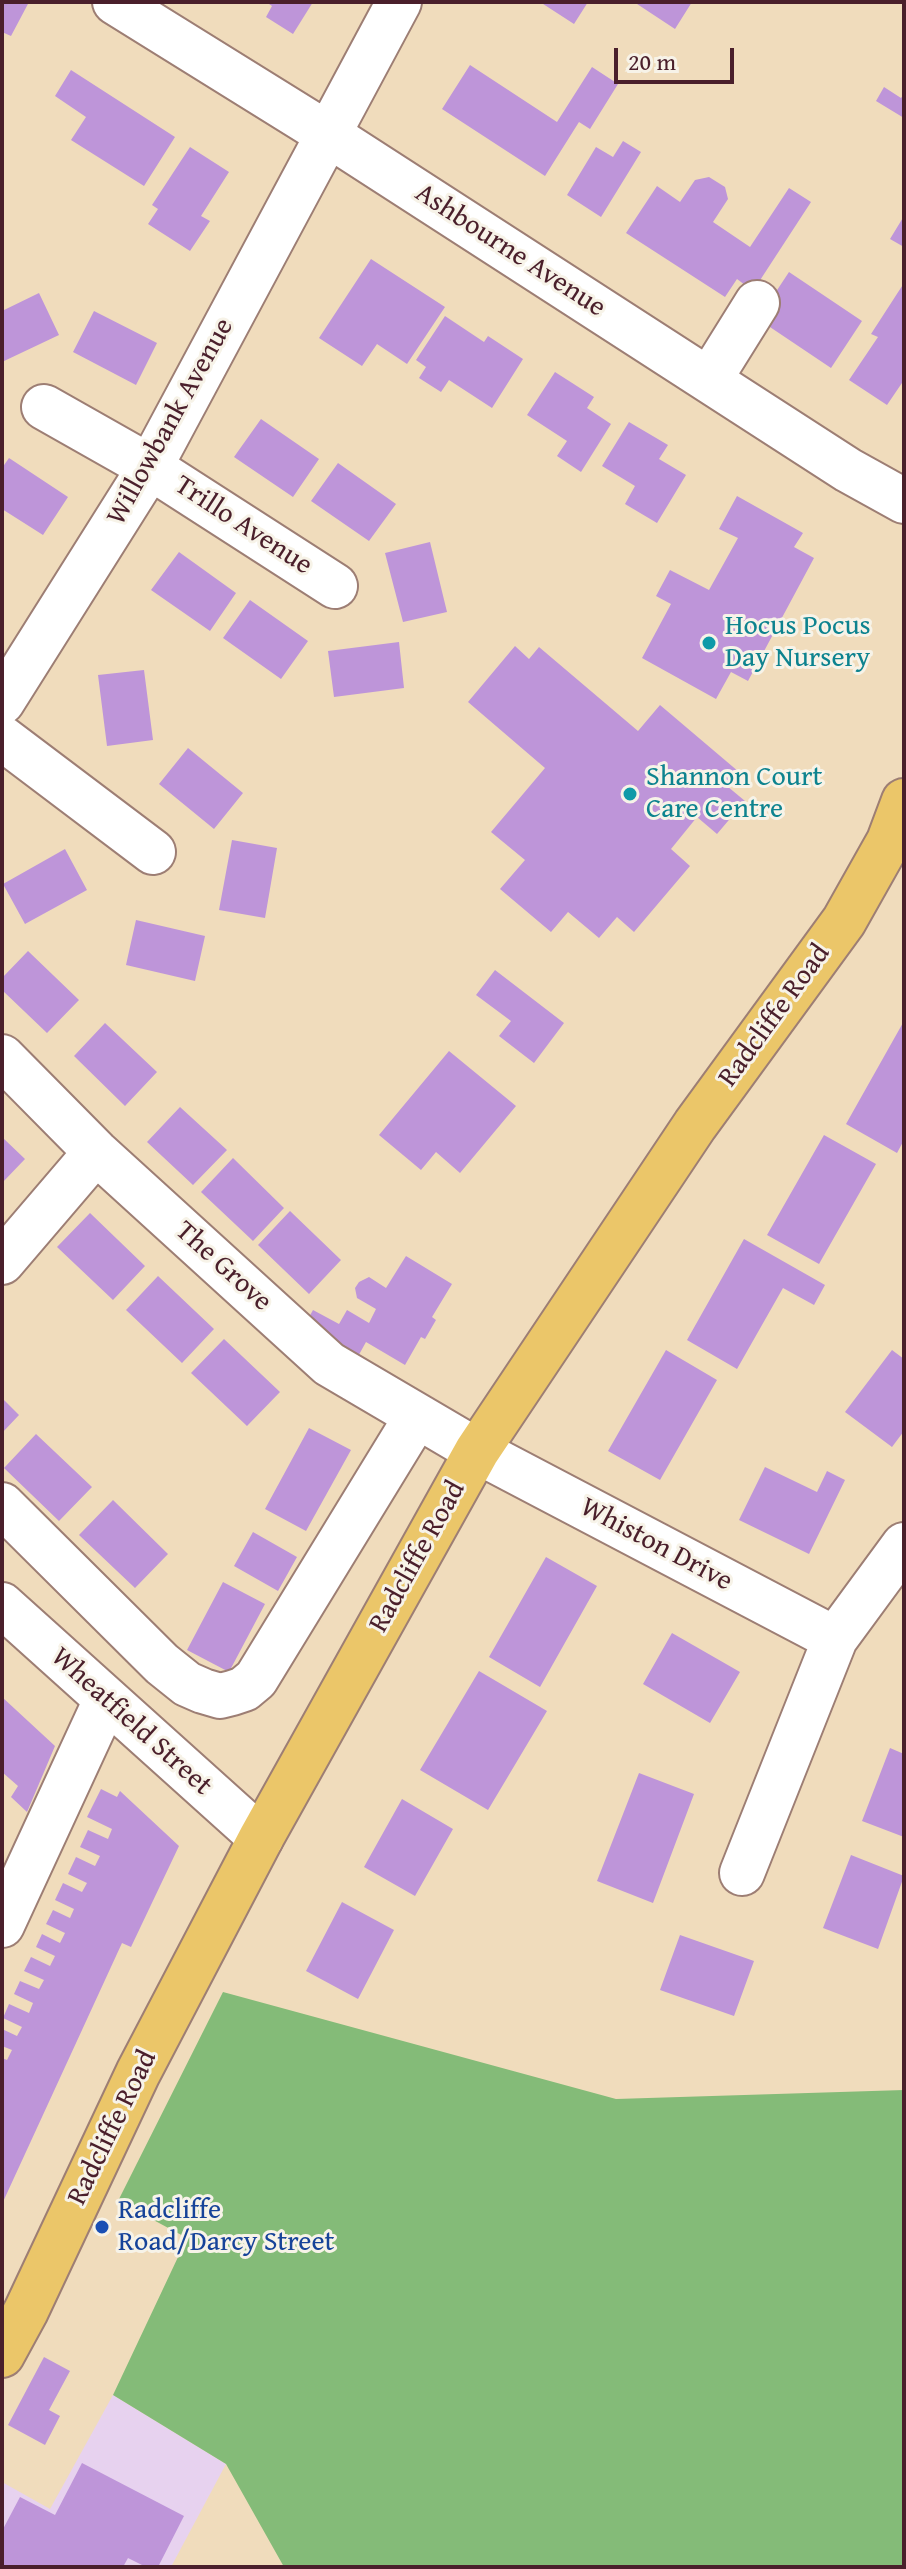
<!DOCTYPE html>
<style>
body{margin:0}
#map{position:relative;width:906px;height:2569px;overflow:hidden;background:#f0dcbc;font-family:"Gentium Book Plus",serif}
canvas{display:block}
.frame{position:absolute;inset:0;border:4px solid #4a1f2b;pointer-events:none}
.scale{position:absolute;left:614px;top:48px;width:120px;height:36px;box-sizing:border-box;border:4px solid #4a1f2b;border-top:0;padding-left:10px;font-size:24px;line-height:28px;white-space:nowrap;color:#4a1f2b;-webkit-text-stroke:6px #f7f3e8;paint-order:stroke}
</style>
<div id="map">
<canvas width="906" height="2569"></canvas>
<div class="frame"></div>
<div class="scale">20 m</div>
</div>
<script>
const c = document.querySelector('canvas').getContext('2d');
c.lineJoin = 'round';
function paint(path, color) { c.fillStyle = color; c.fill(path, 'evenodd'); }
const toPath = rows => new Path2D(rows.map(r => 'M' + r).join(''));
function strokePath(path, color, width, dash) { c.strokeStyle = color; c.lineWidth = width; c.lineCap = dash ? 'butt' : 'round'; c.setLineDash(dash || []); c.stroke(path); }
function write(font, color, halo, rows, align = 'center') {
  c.font = font + ' "Gentium Book Plus",serif'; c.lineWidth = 6; c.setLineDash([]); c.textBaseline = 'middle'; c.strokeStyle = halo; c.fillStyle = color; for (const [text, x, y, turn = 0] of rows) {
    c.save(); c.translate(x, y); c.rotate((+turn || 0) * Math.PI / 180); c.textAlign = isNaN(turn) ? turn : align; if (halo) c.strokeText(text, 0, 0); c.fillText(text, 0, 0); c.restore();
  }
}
const built = toPath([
 [113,2395,226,2464,171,2567,2,2567,2,2482,50,2509]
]);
const forest = toPath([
 [223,1992,616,2099,904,2090,904,2567,284,2567,226,2464,113,2395,187,2238,118,2201]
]);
const building = toPath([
 [2,2,29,2,11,36,2,32],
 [266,2,313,2,293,34,266,17,272,6],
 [540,2,588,2,574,24],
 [634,2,692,2,675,29],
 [470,65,557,122,592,67,618,84,590,129,579,122,545,176,442,109],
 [71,70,175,137,144,186,71,140,86,117,55,96],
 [884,87,901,98,904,94,904,118,876,101],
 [623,141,641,152,601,217,567,195,596,147,613,157],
 [190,147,229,172,201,216,210,221,190,251,148,224,158,209,152,205],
 [709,177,725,187,728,199,713,222,750,247,789,188,811,202,753,291,737,279,725,297,626,233,657,186,680,202,695,180],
 [904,216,904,247,890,239],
 [371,259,445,307,407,364,377,344,362,366,319,338],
 [789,272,862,321,831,368,758,319],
 [904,283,904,380,887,405,849,380,878,337,871,334],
 [39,293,59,335,2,362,2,311],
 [94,311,157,343,136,385,73,352],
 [445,316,484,342,488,336,523,359,492,408,449,380,441,392,419,378,426,367,416,360],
 [555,372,594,397,587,408,611,424,581,472,557,456,567,441,527,415],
 [261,419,319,459,293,497,234,457],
 [629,422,668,445,659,459,686,475,657,523,625,504,635,486,602,466],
 [9,458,68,497,43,535,2,509,2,468],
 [338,463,396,504,369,541,311,501],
 [737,496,803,533,794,547,814,558,748,681,731,672,716,699,642,658,671,604,656,596,670,570,709,590,738,538,719,529],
 [430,542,447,612,403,622,385,553],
 [179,552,236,593,210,631,151,590],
 [250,600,308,641,281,679,223,638],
 [399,642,404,688,334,697,328,651],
 [515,646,529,659,539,647,638,731,660,705,739,772,727,786,745,801,717,834,697,817,671,849,690,866,634,932,617,917,599,938,568,912,551,932,500,889,525,860,491,832,545,768,468,702],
 [144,670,153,740,107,746,98,675],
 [188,748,243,793,214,829,159,784],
 [232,840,277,848,265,918,219,910],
 [65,849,87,890,25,924,3,884],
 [136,920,205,936,195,981,126,965],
 [28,951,79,1000,47,1033,2,990,2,978],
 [495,970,564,1023,534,1063,499,1036,511,1021,476,995],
 [904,1021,904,1140,897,1153,846,1124],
 [105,1023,157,1072,125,1106,74,1056],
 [449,1051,516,1106,460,1173,436,1152,421,1170,379,1135],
 [180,1107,227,1150,193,1185,147,1142],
 [824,1135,876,1164,819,1264,767,1235],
 [2,1137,25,1159,2,1183],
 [233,1158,284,1208,253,1241,201,1192],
 [290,1211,341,1260,309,1294,258,1245],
 [90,1213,145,1266,113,1300,57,1247],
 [744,1239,825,1285,814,1305,783,1288,737,1369,687,1340],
 [406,1256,452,1284,432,1317,436,1320,425,1339,421,1337,405,1365,366,1342,356,1360,327,1344,332,1335,307,1321,313,1310,339,1324,347,1310,369,1323,376,1309,357,1298,355,1288,359,1282,369,1277,386,1288],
 [158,1276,214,1329,182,1363,126,1310],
 [224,1339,280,1392,247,1426,191,1373],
 [666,1350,717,1380,660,1480,608,1451],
 [892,1350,904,1359,904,1431,892,1447,845,1412],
 [2,1398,19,1415,2,1433],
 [309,1428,351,1450,306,1531,265,1509],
 [36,1434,92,1487,59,1521,4,1468],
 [765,1467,817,1492,827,1471,845,1480,809,1554,739,1520],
 [113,1500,168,1554,135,1588,79,1535],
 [253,1532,297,1557,278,1591,234,1566],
 [546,1557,597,1586,540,1687,489,1657],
 [223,1582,265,1604,229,1672,187,1650],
 [672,1633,740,1672,710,1723,643,1684],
 [479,1671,547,1711,488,1810,420,1770],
 [2,1697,55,1746,27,1812,11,1797,18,1786,2,1772],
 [890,1748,904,1754,904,1837,862,1821],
 [639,1773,694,1794,653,1903,597,1881],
 [101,1789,117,1797,120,1791,179,1846,131,1947,122,1943,2,2204,2,2058,7,2060,12,2050,2,2046,2,2029,17,2036,22,2027,3,2018,9,2004,29,2013,33,2003,14,1994,20,1981,39,1989,44,1980,24,1971,31,1957,50,1966,55,1956,36,1947,42,1934,60,1943,65,1933,46,1924,53,1910,70,1918,74,1909,55,1900,63,1883,82,1892,87,1883,68,1874,76,1857,95,1866,100,1856,80,1847,88,1830,108,1839,112,1829,87,1817],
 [402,1799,453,1829,415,1896,364,1867],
 [851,1855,904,1876,878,1949,823,1928],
 [342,1902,394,1930,358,1999,306,1971],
 [680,1935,754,1961,734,2016,660,1990],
 [44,2357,70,2371,49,2410,60,2416,45,2445,8,2425],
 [82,2463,184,2516,158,2567,146,2567,128,2558,123,2567,2,2567,2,2531,20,2497,55,2515]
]);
const minor = toPath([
 [115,2,329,135,848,470,904,501],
 [709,380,757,303],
 [44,407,150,467,335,586],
 [2,702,150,467,399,2],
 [2,738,153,852],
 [2,1057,96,1152,329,1364,477,1451,835,1639],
 [2,1262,96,1152],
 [2,1505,162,1664,187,1684,203,1691,220,1696,232,1693,244,1689,256,1679,417,1416],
 [2,1605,261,1838],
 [742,1873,835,1639,904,1545],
 [2,1925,106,1700]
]);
const major = toPath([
 [2,2355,26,2311,138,2073,261,1838,477,1451,695,1125,844,921,889,841,904,801]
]);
const markers = [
 [709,643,8,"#0f9aa8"],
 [630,794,8,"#0f9aa8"],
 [102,2227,8,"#1a4fb4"]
];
const streetNames = [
 ["Ashbourne Avenue",510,251,33],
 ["Willowbank Avenue",171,422,-61],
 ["Trillo Avenue",243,526,33],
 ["Radcliffe Road",775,1016,-54],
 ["The Grove",223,1267,42],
 ["Whiston Drive",656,1545,28],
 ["Radcliffe Road",418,1557,-61],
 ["Wheatfield Street",131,1722,42],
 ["Radcliffe Road",113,2128,-64]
];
const cultureNames = [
 ["Hocus Pocus",725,627],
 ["Day Nursery",725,659],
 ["Shannon Court",646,778],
 ["Care Centre",646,810]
];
const transitNames = [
 ["Radcliffe",118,2211],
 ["Road/Darcy Street",118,2243]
];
paint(built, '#e7d2ef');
paint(forest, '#84bb78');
paint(building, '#be95d9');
strokePath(minor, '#9d7e74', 48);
strokePath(major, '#9d7e74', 48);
strokePath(minor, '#fff', 44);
strokePath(major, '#ebc669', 44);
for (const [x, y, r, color] of markers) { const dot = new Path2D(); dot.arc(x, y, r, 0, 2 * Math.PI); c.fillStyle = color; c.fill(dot); strokePath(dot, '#f7f3e8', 3); }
write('28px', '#4a1f2b', '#f7f3e8', streetNames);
write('28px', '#0d838f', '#f7f3e8', cultureNames, 'left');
write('28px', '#164399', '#f7f3e8', transitNames, 'left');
</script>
